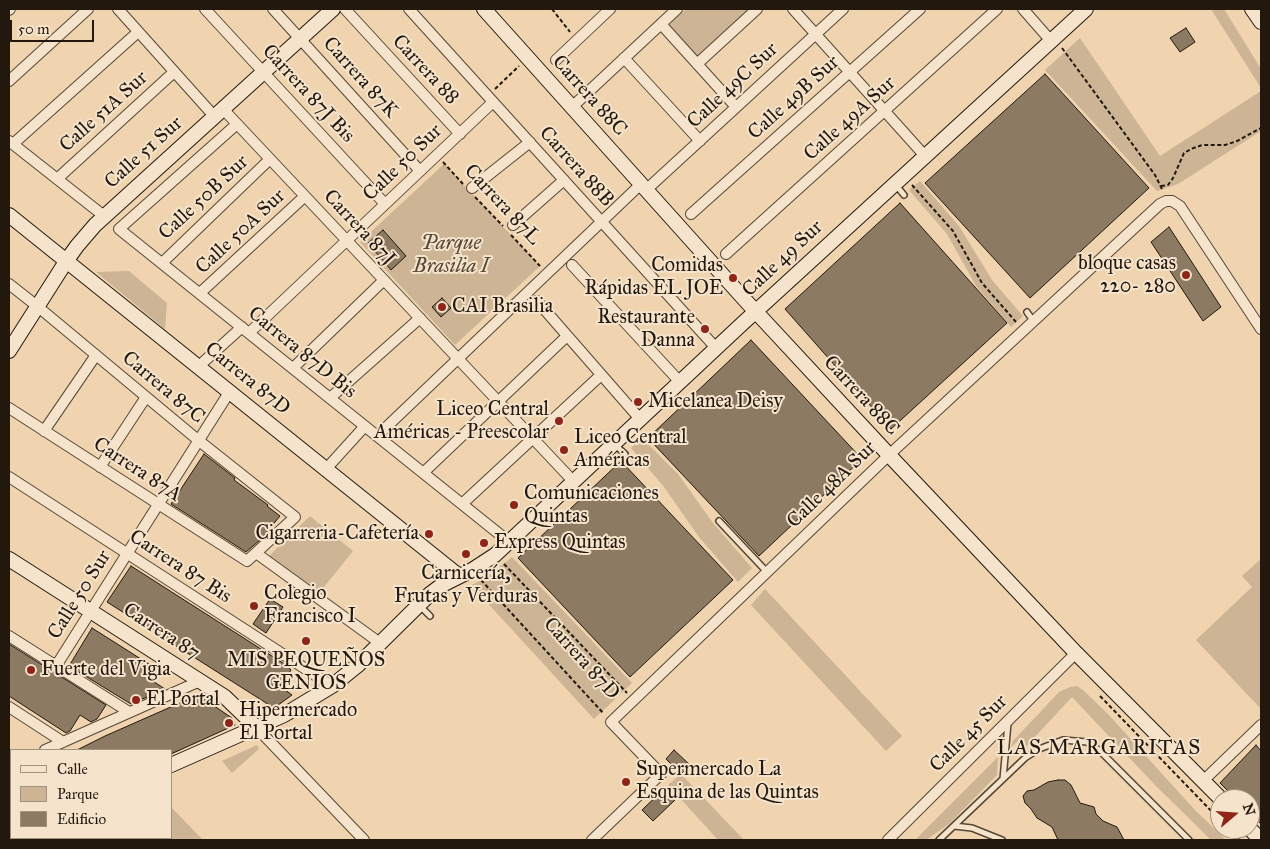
<!DOCTYPE html>
<meta charset="utf-8">
<style>
body{margin:0}
#map{position:relative;width:1270px;height:849px;overflow:hidden;background:#efd4af;font-family:"IM FELL Great Primer",serif}
canvas{display:block}
.frame{position:absolute;inset:0;border:10px solid #22180e;pointer-events:none}
.legend{position:absolute;left:10px;top:749px;width:162px;height:90px;box-sizing:border-box;background:#f5e3cb;border:1px solid #a1927f;margin:0;padding:6px 9px;list-style:none;font-size:15px;color:#22180e}
.legend li{display:flex;align-items:center;gap:10px;height:25px}
.legend b{width:25px;border:1px solid #a1927f}
.north{position:absolute;left:1210px;top:789px;width:50px;height:50px;box-sizing:border-box;background:#f5e3cb;border:1px solid #a1927f;border-radius:50%;rotate:72deg;font-size:14px;font-weight:700;line-height:20px;text-align:center;color:#22180e}
.north::after{content:'';display:block;margin:auto;width:18px;height:22px;background:#8f2418;clip-path:polygon(50% 0,100% 100%,50% 72%,0 100%)}
.scale{position:absolute;left:10px;top:20px;width:84px;height:22px;box-sizing:border-box;border:2px solid #22180e;border-top:0;padding-left:6px;font-size:15px;line-height:18px;white-space:nowrap;color:#22180e;-webkit-text-stroke:4px #f5e3cb;paint-order:stroke}
</style>
<div id="map">
<canvas width="1270" height="849"></canvas>
<div class="frame"></div>
<ul class="legend">
<li><b style="height:6px;background:#f5e3cb"></b>Calle</li>
<li><b style="height:14px;background:#ccb494"></b>Parque</li>
<li><b style="height:14px;background:#8d7a62"></b>Edificio</li>
</ul>
<div class="north">N</div>
<div class="scale">50 m</div>
</div>
<script>
const c = document.querySelector('canvas').getContext('2d');
c.lineJoin = 'round';
function paint(path, color) { c.fillStyle = color; c.fill(path, 'evenodd'); }
const toPath = rows => new Path2D(rows.map(r => 'M' + r).join(''));
function strokePath(path, color, width, dash) { c.strokeStyle = color; c.lineWidth = width; c.lineCap = dash ? 'butt' : 'round'; c.setLineDash(dash || []); c.stroke(path); }
function write(font, color, halo, rows, align = 'center') {
  c.font = font + ' "IM FELL Great Primer",serif'; c.lineWidth = 4; c.setLineDash([]); c.textBaseline = 'middle'; c.strokeStyle = halo; c.fillStyle = color; for (const [text, x, y, turn = 0] of rows) {
    c.save(); c.translate(x, y); c.rotate((+turn || 0) * Math.PI / 180); c.textAlign = isNaN(turn) ? turn : align; if (halo) c.strokeText(text, 0, 0); c.fillText(text, 0, 0); c.restore();
  }
}
const green = toPath([
 [686,9,751,9,698,57,669,25],
 [1211,9,1224,9,1261,69,1261,88],
 [1080,38,1160,156,1261,91,1261,131,1178,184,1157,191,1045,70],
 [444,164,540,266,455,345,360,242],
 [920,181,959,226,992,280,1023,316,1011,327,976,286,947,234,909,190],
 [129,271,167,303,165,329,96,272],
 [642,438,678,474,713,523,752,568,738,582,699,537,664,487,631,448],
 [310,516,353,551,320,592,269,556],
 [512,557,632,683,594,719,471,585,486,578],
 [1261,559,1261,709,1196,640,1252,587,1242,576],
 [765,589,902,736,886,751,751,605],
 [1077,686,1083,690,1108,714,1193,808,1226,840,1211,840,1156,786,1072,697,1018,755,1015,752,1023,746,1018,741,1011,747,1013,741,1059,692,1070,687],
 [257,745,259,749,232,773,222,761],
 [998,757,997,775,949,824,926,840,915,840],
 [681,774,744,840,718,840,668,785],
 [171,807,203,840,106,840,104,838,171,838]
]);
const building = toPath([
 [1186,28,1195,42,1180,52,1170,38,1186,28],
 [1045,74,1149,188,1030,298,925,183,1045,74],
 [900,203,1007,323,891,429,785,309,900,203],
 [1169,227,1221,307,1203,321,1151,242,1169,227],
 [383,230,406,256,391,270,368,243,383,230],
 [442,298,451,308,441,317,432,307,442,298],
 [751,340,862,459,759,556,648,438,751,340],
 [204,454,235,478,234,480,268,505,267,506,280,516,261,539,246,552,171,504,204,454],
 [621,461,733,580,630,677,518,558,621,461],
 [131,566,286,665,291,670,280,686,292,695,274,708,107,602,131,566],
 [270,599,283,607,266,633,253,624,270,599],
 [92,628,152,666,145,676,165,689,131,704,69,666,92,628],
 [9,644,106,705,97,719,91,722,80,715,70,731,66,733,9,696,9,644],
 [198,695,232,718,235,725,171,754,171,750,77,750,105,736,198,695],
 [1256,745,1261,751,1261,824,1250,813,1250,799,1236,799,1220,783,1256,745],
 [674,750,690,765,681,774,666,759,674,750],
 [1058,780,1065,780,1071,785,1080,803,1094,807,1096,814,1103,821,1117,827,1124,840,1058,840,1052,827,1037,818,1031,809,1025,803,1023,796,1027,791,1034,790,1048,782,1058,780],
 [665,788,676,799,653,821,642,810,665,788]
]);
const path = toPath([
 [552,9,570,32],
 [1062,48,1155,175,1163,191],
 [495,89,519,66],
 [443,162,463,184],
 [912,185,953,231,982,283,1016,322],
 [1161,186,1168,185,1173,178,1184,153,1191,149,1202,145,1225,145,1237,141,1261,128],
 [475,197,503,226],
 [511,235,540,266],
 [504,564,627,693],
 [481,580,604,714],
 [1100,696,1220,820],
 [1229,829,1240,840],
 [153,838,156,840]
]);
const lane = toPath([
 [895,184,904,195],
 [1027,312,1034,322],
 [614,444,625,454],
 [719,521,767,572],
 [419,605,430,616],
 [1003,779,1008,723],
 [954,826,972,828,1002,840],
 [939,840,1025,758,1039,749,1063,740,1087,742,1099,750,1189,840]
]);
const street = toPath([
 [118,9,214,116],
 [205,9,385,204],
 [273,9,420,171],
 [345,9,460,134],
 [409,9,716,348],
 [793,9,925,156],
 [1023,9,1051,41],
 [9,10,10,9],
 [661,24,736,107],
 [624,58,700,141],
 [556,60,610,9],
 [697,64,757,9],
 [9,81,88,9],
 [572,107,677,9],
 [223,109,573,481],
 [237,124,119,229,508,541],
 [9,141,104,216],
 [13,144,138,32],
 [57,179,174,72],
 [472,188,530,142],
 [646,190,843,9],
 [691,214,920,9],
 [513,225,564,180],
 [726,254,997,9],
 [162,263,270,159],
 [572,265,680,382],
 [9,284,37,306,198,440,295,517,247,561,9,408],
 [200,293,305,196],
 [537,301,640,419],
 [249,333,493,102],
 [199,366,242,327],
 [293,368,384,280],
 [330,398,420,318],
 [44,431,96,355],
 [377,436,641,184],
 [100,467,146,397],
 [326,469,365,426],
 [423,473,567,336],
 [9,477,332,686],
 [462,504,601,375],
 [256,553,380,643],
 [9,636,129,712],
 [56,666,230,391],
 [9,707,63,742],
 [256,727,364,840],
 [45,750,200,681],
 [9,766,11,765],
 [9,781,11,783],
 [1203,781,1261,725],
 [592,840,661,774,611,722,889,455,1160,204,1166,201,1172,201,1180,206,1261,329],
 [888,840,1076,653]
]);
const secondary = toPath([
 [484,9,745,300,889,455,1076,653,1221,799],
 [1252,9,1261,22],
 [9,215,459,576],
 [9,351,67,260,77,246,95,225,333,9],
 [9,559,225,697,256,727],
 [171,765,284,715,332,686,358,665,430,594,442,585,472,570,495,555,743,323,1086,9],
 [1250,829,1261,840],
 [9,837,11,836]
]);
const markers = [
 [1186,275,5,"#8f2418"],
 [733,278,5,"#8f2418"],
 [442,307,5,"#8f2418"],
 [705,329,5,"#8f2418"],
 [638,402,5,"#8f2418"],
 [559,421,5,"#8f2418"],
 [564,450,5,"#8f2418"],
 [514,505,5,"#8f2418"],
 [429,534,5,"#8f2418"],
 [484,543,5,"#8f2418"],
 [466,554,5,"#8f2418"],
 [254,606,5,"#8f2418"],
 [306,641,5,"#8f2418"],
 [31,670,5,"#8f2418"],
 [136,700,5,"#8f2418"],
 [229,723,5,"#8f2418"],
 [626,782,5,"#8f2418"]
];
const streetNames = [
 ["Carrera 88",425,70,47],
 ["Carrera 87K",360,78,48],
 ["Calle 49C Sur",733,86,-43],
 ["Carrera 87J Bis",308,94,47],
 ["Carrera 88C",589,96,48],
 ["Calle 49B Sur",794,98,-42],
 ["Calle 51A Sur",104,112,-42],
 ["Calle 49A Sur",850,119,-42],
 ["Calle 51 Sur",144,153,-42],
 ["Calle 50 Sur",403,163,-44],
 ["Carrera 88B",576,167,48],
 ["Calle 50B Sur",204,198,-43],
 ["Carrera 87L",502,205,47],
 ["Carrera 87J",359,228,47],
 ["Calle 50A Sur",241,232,-43],
 ["Calle 49 Sur",783,259,-43],
 ["Carrera 87D Bis",302,353,39],
 ["Carrera 87D",247,379,39],
 ["Carrera 87C",163,388,40],
 ["Carrera 88C",861,396,47],
 ["Carrera 87A",137,470,33],
 ["Calle 48A Sur",832,485,-44],
 ["Carrera 87 Bis",180,567,33],
 ["Calle 50 Sur",80,595,-58],
 ["Carrera 87",161,632,33],
 ["Carrera 87D",581,659,48],
 ["Calle 45 Sur",969,734,-45]
];
const parkNames = [
 ["Parque",451,244],
 ["Brasilia I",451,267]
];
const poiNames = [
 ["bloque casas",1176,264,"right"],
 ["220- 280",1176,287,"right"],
 ["Comidas",723,266,"right"],
 ["Rápidas EL JOE",723,289,"right"],
 ["CAI Brasilia",452,307],
 ["Restaurante",695,318,"right"],
 ["Danna",695,341,"right"],
 ["Micelanea Deisy",648,402],
 ["Liceo Central",549,410,"right"],
 ["Américas - Preescolar",549,433,"right"],
 ["Liceo Central",574,438],
 ["Américas",574,461],
 ["Comunicaciones",524,494],
 ["Quintas",524,517],
 ["Cigarreria-Cafetería",419,534,"right"],
 ["Express Quintas",494,543],
 ["Carnicería,",466,574,"center"],
 ["Frutas y Verduras",466,597,"center"],
 ["Colegio",264,594],
 ["Francisco I",264,617],
 ["MIS PEQUEÑOS",306,661,"center"],
 ["GENIOS",306,684,"center"],
 ["Fuerte del Vigia",41,670],
 ["El Portal",146,700],
 ["Hipermercado",239,711],
 ["El Portal",239,734],
 ["Supermercado La",636,770],
 ["Esquina de las Quintas",636,793]
];
const neighbourhoodNames = [
 ["LAS MARGARITAS",1099,749]
];
paint(green, '#ccb494');
paint(building, '#8d7a62');
strokePath(building, '#22180e', 1);
strokePath(lane, '#554736', 8);
strokePath(street, '#554736', 12);
strokePath(secondary, '#22180e', 16);
strokePath(path, '#22180e', 2, [4, 2.5]);
strokePath(lane, '#f5e3cb', 5);
strokePath(street, '#f5e3cb', 10);
strokePath(secondary, '#f5e3cb', 14);
for (const [x, y, r, color] of markers) { const dot = new Path2D(); dot.arc(x, y, r, 0, 2 * Math.PI); c.fillStyle = color; c.fill(dot); strokePath(dot, '#f5e3cb', 2); }
write('20px', '#22180e', '#f5e3cb', streetNames);
write('italic 20px', '#554736', '#f5e3cb', parkNames);
write('20px', '#22180e', '#f5e3cb', poiNames, 'left');
c.letterSpacing = '1px';
write('21px', '#22180e', '#f5e3cb', neighbourhoodNames);
c.letterSpacing = '0px';
</script>
